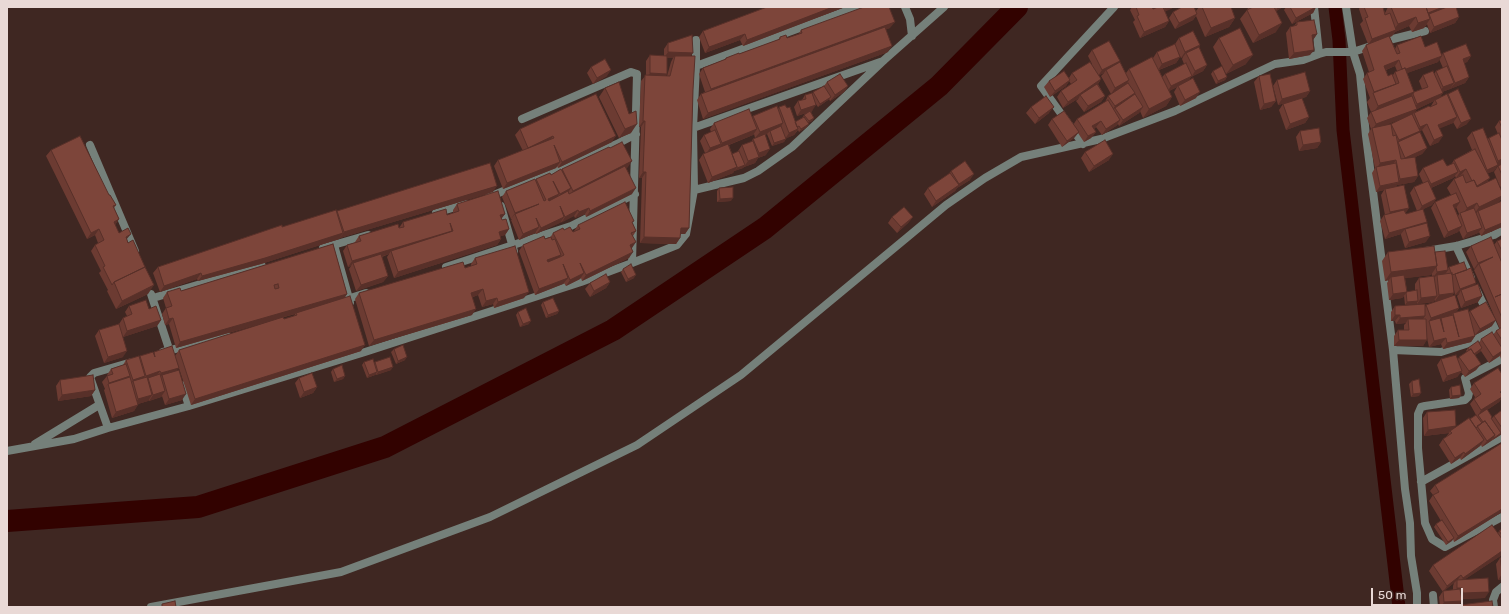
<!DOCTYPE html>
<style>
body{margin:0}
#map{position:relative;width:1509px;height:614px;overflow:hidden;background:#3f2722;font-family:Rubik,sans-serif}
canvas{display:block}
.frame{position:absolute;inset:0;border:8px solid #e9d9d6;pointer-events:none}
.scale{position:absolute;left:1371px;top:588px;width:92px;height:18px;box-sizing:border-box;border:2px solid #e9d9d6;border-top:0;padding-left:5px;font-size:12px;line-height:14px;white-space:nowrap;color:#e9d9d6;-webkit-text-stroke:3px #3f2722;paint-order:stroke}
</style>
<div id="map">
<canvas width="1509" height="614"></canvas>
<div class="frame"></div>
<div class="scale">50 m</div>
</div>
<script>
const ctx = document.querySelector('canvas').getContext('2d');
ctx.lineJoin = 'round';
const poly = rows => new Path2D(rows.map(r => 'M' + r).join(''));
function stroke(path, color, width, dash) { ctx.strokeStyle = color; ctx.lineWidth = width; ctx.lineCap = dash ? 'butt' : 'round'; ctx.setLineDash(dash || []); ctx.stroke(path); }
function fill(path, color) { ctx.fillStyle = color; ctx.fill(path, 'evenodd'); }
const canal = poly([
 [1335,7,1339,40,1343,130,1399,607]
]);
const river = poly([
 [7,521,198,507,385,447,613,330,765,228,939,86,1017,7]
]);
const street = poly([
 [905,7,910,19,912,36],
 [1314,7,1319,54,1326,52,1353,52,1360,74,1366,136,1393,350,1405,489,1410,523,1411,556,1417,593,1417,607],
 [1346,7,1353,52,1389,40,1425,31],
 [696,66,857,7],
 [522,119,631,72,637,74,632,263],
 [693,128,696,66,696,40],
 [1083,144,1041,86,1114,7],
 [90,145,135,251],
 [694,190,744,178,758,171,792,147,883,61,944,7],
 [489,197,617,144,636,134],
 [501,206,514,251],
 [436,213,465,204],
 [334,245,350,302],
 [1456,246,1471,278],
 [323,248,368,235],
 [1426,251,1456,246,1494,235,1502,230],
 [446,267,571,226,635,194],
 [151,294,171,355],
 [153,298,262,266],
 [341,301,366,293],
 [1393,350,1441,352,1469,343,1495,329,1476,289],
 [163,352,227,336],
 [1502,359,1465,378,1469,393,1468,397,1465,400,1425,406,1421,407,1418,414,1418,448,1425,523,1432,539,1445,547,1502,517],
 [182,385,189,406],
 [108,428,90,377,94,373,132,362],
 [35,444,99,405],
 [7,451,74,439,108,428,189,406,365,352,581,282,632,263,677,245,686,234,694,190,693,128,883,61],
 [1421,482,1502,437],
 [1433,595,1434,607],
 [151,607,341,572,490,517,637,445,741,375,910,235,946,205,985,178,1021,157,1101,139,1175,111,1275,64,1303,60,1319,54],
 [1494,607,1493,600,1496,592,1502,587]
]);
const wall = poly([
 [845,7,743,46,740,40,705,53,699,37,703,31],
 [1132,7,1152,7,1153,9,1158,7,1175,7,1165,11,1169,21,1165,27,1140,38,1133,22,1135,20,1130,10],
 [1199,7,1231,7,1235,18,1229,27,1205,37,1196,16,1193,20,1175,29,1169,18,1173,12,1196,11],
 [1247,7,1283,7,1276,11,1276,32,1253,43,1240,19,1247,10,1248,9],
 [1286,7,1316,7,1313,13,1292,24,1284,10],
 [1360,7,1383,7,1385,13,1388,7,1456,7,1459,17,1455,23,1430,33,1427,24,1424,28,1412,32,1409,26,1395,32,1392,36,1390,37,1395,49,1397,45,1425,47,1442,55,1443,53,1471,56,1467,62,1464,63,1469,77,1465,83,1450,89,1450,88,1450,89,1442,92,1440,97,1447,95,1448,94,1467,124,1457,129,1453,122,1453,123,1439,128,1439,142,1430,146,1422,130,1420,131,1418,133,1427,148,1422,154,1415,157,1418,176,1414,182,1397,185,1396,186,1409,208,1405,213,1406,214,1417,211,1410,193,1414,187,1423,183,1419,174,1423,168,1447,166,1451,165,1454,160,1472,150,1467,138,1472,132,1488,139,1489,138,1498,134,1495,127,1499,121,1502,120,1502,137,1501,137,1502,140,1502,164,1498,165,1494,171,1488,173,1488,182,1502,198,1498,203,1502,227,1481,236,1479,232,1478,233,1463,239,1459,230,1458,232,1444,238,1431,208,1435,202,1451,195,1447,188,1454,179,1456,178,1455,176,1453,178,1431,188,1436,199,1432,205,1423,209,1426,223,1426,242,1405,248,1401,235,1401,234,1385,239,1380,221,1384,215,1385,215,1381,195,1384,190,1376,192,1372,173,1375,168,1368,134,1371,129,1367,118,1371,112,1367,102,1370,98,1363,79,1367,73,1369,72,1362,51,1366,45,1368,44,1360,24,1363,21,1359,9],
 [1439,59,1443,68,1436,71,1434,74,1423,75,1419,81,1422,89,1414,92,1407,73,1438,62],
 [1395,66,1397,71,1395,72,1393,75,1388,76,1386,70],
 [1434,101,1431,106,1431,107,1414,112,1417,109],
 [1400,119,1391,124,1383,126],
 [1456,207,1459,214,1458,216,1455,209],
 [1297,22,1317,34,1313,40,1310,55,1289,59,1286,33,1290,27,1294,26],
 [890,28,886,29,888,52,703,119,697,100,701,94,705,92,699,74,703,68,724,60,726,58,739,54,778,40,780,37,787,38,798,35,801,30],
 [1179,38,1200,45,1199,47,1207,65,1203,71,1191,77,1189,80,1196,98,1180,106,1174,92,1177,87,1169,91,1172,97,1166,106,1143,118,1140,111,1139,113,1119,126,1118,124,1116,126,1102,135,1096,127,1094,129,1096,132,1091,138,1084,142,1078,133,1074,138,1062,147,1048,125,1052,119,1073,125,1077,119,1105,102,1108,96,1114,92,1111,94,1101,76,1104,73,1099,75,1101,79,1098,84,1105,96,1101,102,1084,112,1076,101,1079,98,1063,108,1057,97,1061,91,1071,84,1069,81,1066,86,1050,97,1044,87,1049,81,1069,78,1072,73,1092,64,1088,56,1092,50,1120,61,1117,64,1126,73,1129,69,1153,58,1157,52,1175,44],
 [1175,46,1181,58,1183,57,1182,59,1184,64,1165,74,1162,77,1159,70,1176,63,1180,57],
 [1219,38,1246,64,1226,74,1213,47],
 [668,43,690,56,693,90,689,228,685,234,680,234,680,238,676,244,640,243,642,178,639,178,641,127,639,127,641,81,646,75,646,61,650,55,664,56,664,49],
 [667,58,673,58,671,62,667,76,665,76,667,74],
 [591,67,607,76,593,84,587,73],
 [1213,71,1227,77,1225,80,1216,84,1211,74],
 [1259,76,1276,101,1271,107,1260,110,1254,82],
 [1277,80,1310,91,1306,97,1302,98,1309,117,1305,123,1286,130,1279,110,1283,104,1297,100,1278,105,1273,86],
 [827,82,848,86,844,92,830,101,829,99,828,100,818,107,815,103,812,111,811,112,814,118,812,121,808,123,807,127,799,132,798,130,794,135,786,138,784,142,772,146,767,134,765,135,766,155,758,158,755,163,744,167,743,168,734,171,733,173,708,183,699,160,703,154,705,153,700,141,704,135,711,132,710,129,714,123,752,117,753,116,778,109,779,107,787,108,795,122,802,118,804,115,806,113,797,116,794,107,798,101,802,100,805,95,813,93,824,86],
 [754,134,755,138,753,139,751,142,742,145,738,151,738,152,732,154,729,145,753,135],
 [605,88,631,133,619,138,599,97],
 [1031,107,1049,113,1035,124,1026,113],
 [520,129,612,142,558,168,557,166,556,168,503,189,494,166,498,160,523,151,515,135],
 [1300,131,1321,142,1317,148,1299,151,1296,137],
 [610,148,628,167,626,168,632,194,586,217,585,214,575,218,574,216,536,234,535,232,535,233,519,240,511,220,512,219,511,219,502,197,506,191,536,180,536,179,551,175,562,170,562,169],
 [51,150,109,195,116,205,114,208,119,219,115,225,119,233,127,240,148,294,116,309,107,291,108,290,99,273,101,271,91,251,95,245,98,243,95,235,87,239,46,156],
 [1085,152,1109,160,1089,172,1081,158],
 [1502,164,1502,186,1500,187,1494,172,1498,166],
 [951,171,970,180,957,188,955,191,932,207,924,194,928,188,949,174],
 [719,188,731,201,717,202,717,191],
 [493,192,340,238,339,239,261,264,198,281,197,279,160,292,153,273,158,267,282,227,336,212,337,211],
 [457,204,505,214,501,219,502,220,509,229,505,235,500,236,501,239,497,245,394,278,387,257,389,254,382,257,388,276,383,282,356,291,349,269,351,266,348,267,343,251,347,245,356,242,355,242,359,236,399,228,403,222,447,215,453,213,453,210],
 [892,217,913,217,908,223,897,233,888,223],
 [632,223,636,231,633,236,632,248,629,258,582,281,581,278,580,279,566,286,564,283,563,284,535,295,519,251,523,245,545,239,550,238,553,233,564,230,573,232,574,231,578,225],
 [1502,239,1502,358,1501,359,1500,356,1489,363,1481,351,1475,355,1481,364,1476,370,1465,377,1461,372,1457,377,1443,382,1437,365,1441,359,1458,359,1459,357,1467,352,1466,351,1468,348,1479,343,1481,339,1493,335,1496,331,1500,329,1474,270,1475,269,1474,269,1466,252,1471,246,1494,245,1497,241],
 [333,244,347,294,345,297,361,351,191,405,175,356,179,350,294,316,295,314,176,348,169,324,165,325,162,314,166,308,163,298,167,292,181,291],
 [1388,252,1435,252,1448,268,1449,267,1466,270,1475,286,1482,296,1478,302,1461,308,1457,296,1459,294,1455,295,1454,290,1454,293,1452,296,1459,308,1456,312,1469,312,1470,311,1492,326,1475,335,1474,332,1475,336,1471,342,1443,349,1441,344,1429,347,1427,338,1423,346,1394,346,1394,336,1398,330,1404,330,1404,325,1406,323,1396,324,1395,321,1391,321,1391,312,1395,306,1425,307,1426,305,1441,300,1435,301,1435,300,1433,302,1417,304,1417,303,1416,304,1405,305,1404,296,1402,298,1389,300,1387,283,1389,280,1385,281,1382,261],
 [1432,273,1432,276,1419,278,1415,284,1415,291,1407,292,1405,278,1431,275],
 [475,258,524,298,494,308,493,304,482,307,478,295,473,297,472,315,369,346,355,299,359,293,471,266,471,264],
 [623,269,634,278,626,282,621,272],
 [610,282,606,288,590,297,585,289,590,283],
 [543,302,559,311,557,314,546,318,541,305],
 [129,306,149,309,161,320,157,326,123,337,123,357,104,363,95,336,99,330,119,324,123,318,127,316,125,312],
 [518,312,529,324,520,327,516,315],
 [394,349,405,360,396,364,391,352],
 [154,352,176,371,182,400,165,405,162,396,161,397,149,401,149,400,148,401,138,404,134,411,112,418,104,390,105,389,102,382,107,376,108,376,107,375,111,369,123,365,126,360,139,357,140,356,153,353],
 [364,362,374,363,375,362,391,370,376,375,376,374,375,375,367,378,362,365],
 [333,369,345,376,343,379,334,382,331,372],
 [1502,374,1502,398,1499,402,1487,410,1492,417,1491,419,1494,416,1502,410,1502,434,1499,436,1491,441,1482,447,1481,445,1480,446,1461,460,1460,458,1451,464,1439,445,1443,439,1446,437,1449,433,1424,436,1423,418,1427,412,1455,428,1476,415,1470,404,1474,399,1475,397,1470,389,1474,383],
 [299,378,317,387,313,393,300,398,295,383],
 [60,380,95,390,91,396,58,401,56,386],
 [1412,381,1419,396,1411,397,1409,384],
 [1451,387,1461,395,1459,398,1450,399,1449,390],
 [1502,443,1502,512,1454,542,1453,539,1446,545,1434,527,1436,524,1441,521,1429,501,1433,495,1430,491,1435,485],
 [1502,529,1502,555,1465,579,1485,598,1461,599,1462,601,1458,605,1493,607,1440,607,1439,597,1443,591,1443,592,1429,571,1433,565,1498,533,1499,531],
 [1454,583,1453,586,1453,590,1443,591],
 [1500,558,1502,558,1502,579,1498,580,1496,564]
]);
const shadedWall = poly([
 [833,7,845,7,743,46,747,40],
 [1170,7,1172,7,1171,9,1162,13,1164,10],
 [1278,7,1283,7,1275,12],
 [1316,7,1313,13,1292,24,1296,18],
 [1443,7,1449,7,1429,14,1427,17,1427,13],
 [1197,14,1193,20,1175,29,1179,23],
 [1416,17,1409,26,1395,32,1392,36,1368,45,1372,39,1393,31,1398,24],
 [1459,17,1455,23,1430,33,1434,27],
 [1235,18,1229,27,1205,37,1211,28],
 [1430,19,1424,28,1412,32,1418,23],
 [1169,21,1165,27,1140,38,1144,32],
 [895,22,890,28,706,95,711,89],
 [1282,23,1276,32,1253,43,1259,35],
 [745,34,740,40,705,53,709,47],
 [1317,34,1313,40,1312,35],
 [1200,45,1196,51,1186,53,1183,57,1181,58,1185,52],
 [892,46,888,52,703,119,708,113],
 [1314,50,1310,55,1289,59,1294,53],
 [668,52,693,53,688,59,675,56,673,58,664,58],
 [1253,55,1246,64,1226,74,1233,65],
 [1442,56,1438,62,1399,76,1403,70],
 [1471,56,1467,62,1458,65,1463,59],
 [1180,57,1176,63,1158,70,1162,64],
 [1399,60,1395,66,1380,72,1384,66],
 [1120,61,1115,67,1106,70,1104,73,1098,76,1102,70],
 [1207,65,1203,71,1191,77,1188,82,1178,86,1177,87,1167,92,1171,86,1192,76,1195,71],
 [611,70,607,76,593,84,597,78],
 [650,73,667,74,662,80,645,79],
 [1227,77,1225,80,1216,84,1218,81],
 [1469,77,1465,83,1450,89,1455,83],
 [1101,79,1097,85,1080,95,1079,98,1063,108,1068,102],
 [1070,80,1066,86,1050,97,1055,91],
 [1129,80,1125,86,1111,94,1115,88],
 [1454,83,1450,89,1439,93,1443,87],
 [848,86,844,92,830,101,835,95],
 [1310,91,1306,97,1278,105,1282,99],
 [1200,92,1196,98,1180,106,1185,100],
 [1414,92,1408,101,1372,115,1378,106],
 [1135,93,1131,99,1115,108,1111,112,1115,106],
 [1443,93,1439,99,1435,100,1434,101,1417,109,1412,115,1372,130,1376,124,1413,110,1417,104],
 [1105,96,1101,102,1084,112,1088,106],
 [831,97,828,100,818,107,820,104],
 [1172,97,1166,106,1143,118,1149,109],
 [1276,101,1271,107,1260,110,1264,104],
 [816,105,812,111,797,116,801,110],
 [1054,107,1049,113,1035,124,1039,118],
 [1143,107,1139,113,1119,126,1123,120],
 [1309,117,1305,123,1286,130,1290,124],
 [1457,117,1453,123,1434,131,1438,125],
 [814,118,812,121,807,124,809,121],
 [1471,119,1467,124,1457,129,1461,123],
 [1120,120,1116,126,1102,135,1106,129],
 [643,121,645,121,641,127,639,127],
 [1101,121,1096,127,1088,132,1092,126],
 [783,123,779,129,770,131,767,134,755,138,760,132],
 [637,124,631,133,619,138,625,129],
 [809,124,807,127,799,132,801,129],
 [1427,124,1422,130,1416,133,1420,127],
 [757,129,753,135,718,149,722,143],
 [798,129,794,135,785,139,789,133],
 [1420,131,1415,137,1398,142,1394,146,1399,140],
 [1079,132,1074,138,1062,147,1067,141],
 [1096,132,1091,138,1084,142,1088,136],
 [553,136,549,142,524,154,528,148],
 [616,136,612,142,558,168,562,162],
 [1443,136,1439,142,1430,146,1434,140],
 [786,139,784,142,772,146,774,143],
 [1321,142,1317,148,1299,151,1303,145],
 [721,144,717,150,706,154,710,148],
 [1427,148,1422,154,1401,164,1405,158],
 [770,149,766,155,758,158,755,163,744,167,748,161,755,159,759,153],
 [1113,154,1109,160,1089,172,1094,166],
 [1502,159,1502,164,1498,165,1494,171,1482,176,1487,170,1494,167,1498,161],
 [1396,160,1392,166,1377,168,1380,163],
 [632,161,628,167,569,197,573,191],
 [560,162,556,168,503,189,507,183],
 [745,165,743,168,734,171,737,168],
 [737,167,733,173,708,183,712,177],
 [1466,169,1461,175,1456,178,1460,172],
 [643,172,646,172,642,178,639,178],
 [1458,172,1453,178,1426,190,1431,184],
 [974,174,970,180,957,188,955,191,932,207,936,201,957,186,959,184],
 [1418,176,1414,182,1397,185,1395,188,1385,189,1384,190,1376,192,1380,186,1398,183,1400,179],
 [1490,178,1486,184,1470,193,1475,187],
 [497,186,493,192,340,238,344,232],
 [571,188,567,194,556,200,560,194],
 [636,188,632,194,586,217,590,211],
 [559,194,555,200,544,205,548,199],
 [1502,196,1502,198,1497,204,1478,211,1476,214,1473,216,1479,207],
 [733,198,731,201,717,202,720,199],
 [1436,199,1432,205,1418,212,1422,206],
 [1460,202,1456,208,1449,211,1453,205],
 [1477,203,1471,212,1461,217,1467,208],
 [539,204,515,214,511,219,515,213],
 [589,208,585,214,575,218,579,212],
 [1409,208,1405,214,1386,218,1390,212],
 [578,210,574,216,561,223,565,217],
 [505,214,501,219,500,215],
 [564,217,560,223,536,234,541,228],
 [913,217,908,223,897,233,901,227],
 [119,219,115,225,114,222],
 [1427,222,1423,228,1405,229,1401,234,1385,239,1389,233],
 [1502,223,1502,227,1481,236,1485,230],
 [1462,226,1458,232,1444,238,1448,232],
 [539,227,535,233,519,240,523,234],
 [681,228,689,228,685,234,676,234],
 [1482,228,1478,233,1463,239,1467,233],
 [99,229,95,235,87,239,91,233],
 [509,229,505,235,494,238,499,232],
 [452,231,448,237,391,251,389,254,354,265,353,263,351,266,348,267,352,261],
 [343,233,339,239,261,264,198,281,202,276],
 [131,234,126,240,126,237],
 [1430,236,1426,242,1405,248,1409,242],
 [644,237,680,238,676,244,640,243],
 [501,239,497,245,394,278,398,272],
 [636,242,632,248,626,251,630,245],
 [633,252,629,258,582,281,586,275],
 [561,255,557,261,543,266,547,260],
 [1493,257,1479,264,1475,269,1474,269,1478,263],
 [1437,266,1431,275,1392,280,1391,277,1389,280,1385,281,1391,272],
 [1448,270,1444,276,1437,275,1435,277,1433,278,1437,272],
 [201,273,197,279,160,292,164,286],
 [584,273,580,279,566,286,570,280],
 [636,275,634,278,626,282,628,279],
 [388,276,383,282,356,291,361,285],
 [568,278,563,284,535,295,539,289],
 [610,282,606,288,590,297,594,291],
 [1476,283,1472,289,1461,290,1459,294,1455,295,1460,289],
 [154,285,148,294,116,309,122,301],
 [483,289,478,295,467,299,471,293],
 [529,292,524,298,494,308,498,302],
 [1407,292,1402,298,1389,300,1393,294],
 [1454,293,1450,299,1435,301,1439,295],
 [347,294,343,300,176,348,180,342],
 [1437,296,1433,302,1417,304,1421,298],
 [1482,296,1478,302,1461,308,1465,302],
 [497,298,493,304,482,307,486,301],
 [1418,301,1416,304,1405,305,1407,302],
 [1459,308,1455,314,1453,313,1452,315,1441,318,1439,320,1429,321,1427,324,1431,318],
 [476,309,472,315,369,346,374,340],
 [559,311,557,314,546,318,548,315],
 [1395,315,1400,315,1395,321,1391,321],
 [1425,316,1421,322,1408,319,1406,323,1396,324,1400,318],
 [173,318,169,324,165,325,169,319],
 [161,320,157,326,123,337,127,331],
 [1496,320,1492,326,1475,335,1480,329],
 [531,321,529,324,520,327,523,324],
 [1475,336,1471,342,1443,349,1447,343],
 [1446,338,1441,344,1429,347,1434,341],
 [1399,340,1427,340,1423,346,1394,346],
 [365,345,361,351,191,405,195,399],
 [1482,348,1480,352,1471,358,1473,355],
 [127,351,123,357,104,363,108,357],
 [1502,351,1502,353,1499,356,1489,363,1493,357],
 [407,357,405,360,396,364,398,361],
 [1481,364,1476,370,1465,377,1469,371],
 [393,367,391,370,376,375,378,372],
 [179,368,174,374,162,375,160,378,157,379,161,373],
 [160,371,156,377,148,378,146,381,142,382,146,376],
 [1462,371,1457,377,1443,382,1447,376],
 [377,372,375,375,367,378,369,375],
 [130,376,126,382,108,384,104,389,109,383],
 [145,376,141,382,133,381,130,386,128,386,133,380],
 [345,376,343,379,334,382,337,379],
 [317,387,313,393,300,398,304,392],
 [95,390,91,396,58,401,62,395],
 [165,391,161,397,149,401,153,395],
 [1421,393,1419,396,1411,397,1413,394],
 [186,394,182,400,165,405,169,399],
 [152,395,148,401,134,405,138,399],
 [1461,395,1459,398,1450,399,1452,396],
 [1502,397,1499,402,1478,416,1481,410],
 [138,405,134,411,112,418,116,412],
 [1456,426,1452,432,1450,431,1449,433,1424,436,1428,430],
 [1502,431,1502,434,1491,441,1494,438,1500,434],
 [1495,435,1491,441,1482,447,1487,441],
 [1484,440,1480,446,1461,460,1465,454],
 [1464,452,1460,458,1451,464,1455,458],
 [1502,509,1502,512,1454,542,1458,536],
 [1454,538,1452,541,1446,545,1448,542],
 [1502,551,1502,555,1458,584,1463,578],
 [1502,574,1502,579,1498,580],
 [1461,575,1457,581,1457,580,1454,583,1443,592,1447,586],
 [1457,588,1462,588,1458,594,1453,594],
 [1489,592,1485,598,1458,599,1463,593],
 [1462,601,1457,607,1441,607,1444,602]
]);
const building = poly([
 [767,7,833,7,747,40,745,34,709,47,703,31,767,7],
 [864,7,889,7,895,22,711,89,703,68,726,59,726,58,739,53,739,54,780,39,780,37,786,35,787,38,802,33,801,30,864,7],
 [1136,7,1152,7,1153,9,1158,7,1163,7,1169,21,1144,32,1137,16,1139,15,1136,7],
 [1163,7,1170,7,1164,9,1163,7],
 [1182,7,1194,7,1197,14,1179,23,1173,12,1182,7],
 [1202,7,1231,7,1235,18,1211,28,1202,7],
 [1253,7,1274,7,1282,23,1259,35,1247,10,1253,7],
 [1290,7,1316,7,1296,18,1290,7],
 [1364,7,1383,7,1385,15,1390,13,1396,30,1372,39,1365,18,1368,17,1364,7],
 [1391,7,1426,7,1430,19,1418,23,1416,17,1398,24,1391,7],
 [1426,7,1443,7,1428,13,1426,7],
 [1447,7,1456,7,1459,17,1434,27,1429,14,1447,7],
 [1314,20,1317,34,1312,35,1314,50,1294,53,1290,27,1297,25,1297,22,1314,20],
 [885,27,892,46,708,113,701,94,885,27],
 [1240,28,1253,55,1233,65,1219,38,1240,28],
 [1193,31,1200,45,1185,52,1179,38,1193,31],
 [692,35,693,53,668,52,668,43,692,35],
 [1389,36,1397,54,1400,53,1397,45,1421,36,1425,47,1437,42,1442,56,1406,69,1405,68,1402,69,1399,60,1384,66,1388,76,1392,74,1396,84,1374,92,1367,73,1374,70,1366,45,1389,36],
 [1109,41,1120,61,1102,70,1092,50,1109,41],
 [1175,44,1180,57,1162,64,1157,52,1175,44],
 [1466,44,1471,56,1463,59,1469,77,1455,83,1443,53,1466,44],
 [1199,47,1207,65,1195,71,1186,53,1199,47],
 [650,55,667,56,667,74,650,73,650,55],
 [675,56,695,56,693,90,689,228,681,228,680,238,644,237,646,172,643,172,645,121,643,121,645,75,670,76,675,56],
 [1152,57,1172,97,1149,109,1129,69,1152,57],
 [605,59,611,70,597,78,591,67,605,59],
 [1090,62,1101,79,1068,102,1061,91,1077,80,1072,73,1090,62],
 [1120,62,1129,80,1115,88,1106,70,1120,62],
 [1186,63,1192,76,1171,86,1165,74,1186,63],
 [1222,66,1227,77,1218,81,1213,71,1222,66],
 [1447,66,1454,83,1443,87,1436,71,1447,66],
 [1405,68,1414,92,1378,106,1373,93,1399,83,1395,72,1405,68],
 [1064,71,1070,80,1055,91,1049,81,1064,71],
 [1433,71,1443,93,1417,104,1413,94,1414,92,1428,87,1423,75,1433,71],
 [1305,72,1310,91,1282,99,1277,80,1305,72],
 [840,74,848,86,835,95,827,82,840,74],
 [1270,74,1276,101,1264,104,1259,76,1270,74],
 [1193,78,1200,92,1185,100,1178,86,1193,78],
 [619,82,629,114,636,111,637,124,625,129,605,88,619,82],
 [1128,83,1135,93,1115,106,1108,96,1128,83],
 [1097,84,1105,96,1088,106,1080,95,1097,84],
 [824,86,831,97,820,104,813,92,824,86],
 [1458,89,1471,119,1461,123,1448,94,1458,89],
 [812,93,816,105,801,110,798,101,806,99,805,95,812,93],
 [596,94,616,136,562,162,554,145,560,162,507,183,498,160,554,138,553,136,528,148,520,129,596,94],
 [1135,94,1143,107,1123,120,1115,108,1135,94],
 [1447,94,1457,117,1438,125,1443,136,1434,140,1427,124,1420,127,1414,113,1429,106,1430,107,1437,104,1435,100,1447,94],
 [1046,96,1054,107,1039,118,1031,107,1046,96],
 [1412,96,1417,109,1376,124,1371,112,1412,96],
 [1302,98,1309,117,1290,124,1283,104,1302,98],
 [1108,100,1120,120,1106,129,1101,121,1092,126,1096,132,1088,136,1077,119,1108,100],
 [785,105,787,108,790,107,798,129,789,133,779,107,785,105],
 [777,106,783,123,760,132,753,116,777,106],
 [749,109,757,129,722,143,714,123,749,109],
 [810,111,814,118,809,121,804,115,810,111],
 [1064,111,1079,132,1067,141,1052,119,1064,111],
 [1412,114,1420,131,1399,140,1391,124,1412,114],
 [804,117,809,124,801,129,799,126,797,127,795,122,804,117],
 [1502,120,1502,128,1499,121,1502,120],
 [1391,124,1393,136,1396,135,1401,159,1415,157,1418,176,1400,179,1396,160,1380,163,1372,128,1391,124],
 [781,126,786,139,774,143,770,131,781,126],
 [1319,128,1321,142,1303,145,1300,131,1319,128],
 [1483,128,1498,165,1487,170,1472,132,1483,128],
 [715,130,721,144,710,148,704,135,715,130],
 [1420,132,1427,148,1405,158,1398,142,1420,132],
 [1499,133,1502,140,1502,159,1498,161,1489,138,1499,133],
 [765,134,770,149,759,153,753,139,765,134],
 [80,136,109,195,110,195,116,205,113,206,119,219,114,222,119,233,128,228,131,234,126,237,128,243,133,240,145,267,114,282,112,285,103,267,105,266,95,245,104,240,99,229,91,233,51,150,80,136],
 [1105,140,1113,154,1094,166,1085,152,1105,140],
 [753,141,759,157,748,161,742,145,753,141],
 [622,142,632,161,573,191,562,169,609,147,610,148,622,142],
 [728,144,737,167,712,177,703,154,728,144],
 [1475,149,1490,178,1477,186,1474,180,1472,181,1466,169,1460,172,1454,160,1475,149],
 [739,151,745,165,737,168,737,167,732,154,739,151],
 [1443,159,1447,166,1454,163,1458,172,1431,184,1423,168,1443,159],
 [965,161,974,174,959,184,951,171,965,161],
 [490,163,497,186,344,232,337,211,490,163],
 [1396,163,1399,182,1380,186,1376,167,1396,163],
 [1502,164,1502,175,1498,166,1502,164],
 [625,166,636,188,590,211,589,208,579,212,578,210,565,217,560,206,564,217,541,228,536,218,539,227,523,234,515,214,539,204,515,213,506,191,535,179,544,201,546,200,536,179,550,173,551,175,561,169,571,188,560,194,553,181,559,194,548,199,549,201,568,191,569,194,625,166],
 [950,173,959,185,936,201,928,188,950,173],
 [1463,175,1466,183,1474,180,1477,187,1496,178,1502,192,1502,196,1479,207,1477,203,1467,208,1454,179,1463,175],
 [1428,181,1436,199,1422,206,1414,187,1428,181],
 [1404,185,1409,208,1390,212,1385,189,1404,185],
 [733,187,733,198,720,199,719,188,733,187],
 [498,191,505,214,500,215,502,220,506,219,509,229,499,232,501,239,398,272,391,251,453,231,450,223,452,231,352,261,347,245,361,241,359,236,398,224,399,228,404,227,403,222,446,209,447,215,459,211,457,204,498,191],
 [1456,193,1460,202,1453,205,1462,226,1448,232,1435,202,1456,193],
 [1502,201,1502,223,1485,230,1478,211,1502,201],
 [625,202,634,221,632,222,636,231,631,233,636,242,630,245,633,252,586,275,580,263,584,273,570,280,563,264,568,278,539,289,523,245,544,236,545,239,551,237,552,240,555,239,561,255,547,260,548,262,560,257,564,255,553,233,563,228,564,230,570,227,573,232,580,229,578,225,625,202],
 [904,207,913,217,901,227,892,217,904,207],
 [1474,208,1482,228,1467,233,1460,213,1474,208],
 [1423,209,1427,222,1389,233,1384,215,1404,210,1406,214,1423,209],
 [336,210,343,233,265,258,202,276,201,273,164,286,158,267,282,225,282,227,336,210],
 [1427,223,1430,236,1409,242,1405,229,1427,223],
 [1491,237,1502,263,1502,294,1495,297,1502,294,1502,318,1479,264,1493,257,1478,263,1471,246,1491,237],
 [1502,239,1502,251,1497,241,1502,239],
 [333,244,347,294,180,342,173,318,169,319,166,308,172,306,167,292,180,288,181,291,333,244],
 [278,284,279,288,275,289,274,285,278,284],
 [515,246,529,292,498,302,497,298,486,301,483,289,471,293,476,309,374,340,359,293,463,262,465,268,477,264,475,258,515,246],
 [1434,246,1437,266,1391,272,1388,252,1434,246],
 [1445,251,1448,270,1437,272,1436,267,1437,266,1435,252,1445,251],
 [381,254,388,276,361,285,353,263,381,254],
 [1464,262,1467,270,1452,275,1449,267,1464,262],
 [631,264,636,275,628,279,623,269,631,264],
 [145,267,154,285,122,301,114,282,145,267],
 [1471,268,1476,283,1460,289,1455,274,1471,268],
 [1452,273,1454,293,1439,295,1437,275,1452,273],
 [606,274,610,282,594,291,590,283,606,274],
 [1404,275,1407,292,1393,294,1391,277,1404,275],
 [1434,276,1437,296,1421,298,1419,278,1434,276],
 [1478,284,1482,296,1465,302,1461,290,1478,284],
 [1417,290,1418,301,1407,302,1406,292,1417,290],
 [1455,295,1459,308,1431,318,1426,305,1455,295],
 [350,296,365,345,195,399,179,350,283,317,284,319,297,315,296,313,350,296],
 [553,298,559,311,548,315,543,302,553,298],
 [146,300,149,309,156,306,161,320,127,331,123,318,132,314,129,306,146,300],
 [1486,302,1496,320,1480,329,1470,311,1486,302],
 [1425,304,1425,316,1400,318,1400,315,1395,315,1395,306,1425,304],
 [526,308,531,321,523,324,518,312,526,308],
 [1468,309,1475,336,1447,343,1446,338,1434,341,1429,321,1440,318,1444,332,1441,318,1453,315,1459,337,1453,313,1468,309],
 [1408,319,1426,319,1427,340,1399,340,1398,330,1409,330,1408,319],
 [119,324,127,351,108,357,99,330,119,324],
 [1502,327,1502,340,1496,331,1502,327],
 [1492,332,1502,348,1502,351,1493,357,1481,339,1492,332],
 [1478,341,1482,348,1474,354,1471,349,1469,350,1468,348,1478,341],
 [403,345,407,357,398,361,394,349,403,345],
 [172,346,179,368,161,373,160,371,146,376,140,356,153,352,155,357,154,352,172,346],
 [1471,349,1481,364,1469,371,1459,357,1471,349],
 [1456,355,1462,371,1447,376,1441,359,1456,355],
 [139,356,145,376,133,380,126,360,139,356],
 [390,357,393,367,378,372,375,362,390,357],
 [373,359,377,372,369,375,364,362,373,359],
 [126,364,130,376,109,383,107,376,113,374,111,369,126,364],
 [342,365,345,376,337,379,333,369,342,365],
 [1498,368,1502,374,1502,391,1500,392,1502,394,1502,397,1481,410,1474,399,1481,394,1474,383,1498,368],
 [179,370,186,394,169,399,162,375,179,370],
 [312,373,317,387,304,392,299,378,312,373],
 [160,374,165,391,153,395,148,378,160,374],
 [93,375,95,390,62,395,60,380,93,375],
 [130,377,138,405,116,412,108,384,130,377],
 [147,377,152,395,138,399,133,381,147,377],
 [1419,379,1421,393,1413,394,1412,381,1419,379],
 [1460,385,1461,395,1452,396,1451,387,1460,385],
 [1487,409,1492,417,1491,418,1501,433,1494,438,1493,438,1495,435,1485,421,1483,422,1478,415,1487,409],
 [1455,410,1456,426,1428,430,1427,412,1455,410],
 [1502,410,1502,428,1494,416,1502,410],
 [1476,415,1482,423,1476,428,1470,419,1476,415],
 [1469,418,1484,440,1465,454,1464,452,1455,458,1443,439,1452,433,1450,431,1469,418],
 [1485,421,1495,435,1487,441,1477,426,1485,421],
 [1502,443,1502,509,1458,536,1433,495,1439,492,1435,485,1502,443],
 [1442,520,1454,538,1448,542,1436,524,1442,520],
 [1492,525,1502,539,1502,551,1463,578,1461,575,1447,586,1433,565,1492,525],
 [1502,529,1502,535,1499,531,1502,529],
 [1500,558,1502,558,1502,570,1500,558],
 [1488,578,1489,592,1463,593,1462,588,1457,588,1457,580,1488,578],
 [1460,589,1462,601,1444,602,1443,591,1460,589],
 [175,601,176,607,162,607,162,604,175,601],
 [1492,601,1493,607,1444,607,1492,601]
]);
stroke(canal, '#320200', 13);
stroke(river, '#320200', 22);
stroke(street, '#75807a', 8);
fill(wall, '#6c3b32');
fill(shadedWall, '#583029');
fill(building, '#7d453a');
stroke(building, '#583029', 1);
</script>
